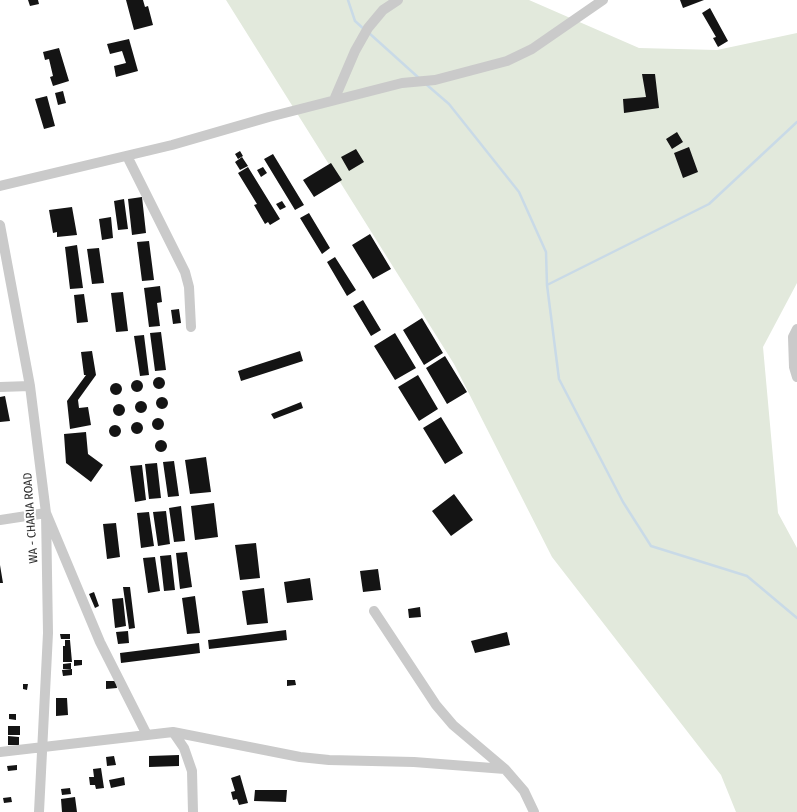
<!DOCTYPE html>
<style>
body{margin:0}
canvas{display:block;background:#fff}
</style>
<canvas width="797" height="812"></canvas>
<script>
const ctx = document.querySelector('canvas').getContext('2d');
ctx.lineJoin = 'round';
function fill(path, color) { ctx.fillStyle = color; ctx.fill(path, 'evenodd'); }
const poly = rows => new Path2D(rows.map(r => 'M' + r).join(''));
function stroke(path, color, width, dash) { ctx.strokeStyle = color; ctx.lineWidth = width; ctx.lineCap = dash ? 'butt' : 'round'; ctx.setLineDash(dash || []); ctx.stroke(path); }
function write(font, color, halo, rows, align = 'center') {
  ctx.font = font + ' "Fira Sans Condensed",sans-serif'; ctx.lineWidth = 4; ctx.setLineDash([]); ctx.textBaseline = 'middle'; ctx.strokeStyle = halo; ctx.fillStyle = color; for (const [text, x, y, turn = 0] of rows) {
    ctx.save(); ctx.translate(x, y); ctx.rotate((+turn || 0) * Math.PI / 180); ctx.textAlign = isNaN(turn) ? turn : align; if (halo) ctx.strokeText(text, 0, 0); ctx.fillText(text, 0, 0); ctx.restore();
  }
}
const green = poly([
 [226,0,529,0,639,48,717,50,797,33,797,283,763,347,778,513,797,548,797,812,736,812,721,775,552,557,454,364]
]);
const stream = poly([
 [348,0,355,21,365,30],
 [369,33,420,79],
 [427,85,449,104,519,192,546,252,547,285,559,379,623,502,651,546,747,576,797,618],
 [547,285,709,204,797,122]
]);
const building = poly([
 [28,0,38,0,39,4,30,6],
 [126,0,143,0,145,7,148,6,153,25,134,30],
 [680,0,704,0,683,8],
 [710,8,728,41,718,47,713,38,716,37,702,13],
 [129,39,138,71,116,77,114,66,126,63,122,51,110,54,107,44],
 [59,48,69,81,53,86,50,77,53,76,49,59,45,60,43,52],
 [642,74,655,74,659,108,624,113,623,99,646,97],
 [63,91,66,103,58,105,55,93],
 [47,96,55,126,44,129,35,99],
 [677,132,683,142,672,149,666,139],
 [689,147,698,172,683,178,674,153],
 [356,149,364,162,349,171,341,157],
 [240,151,243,156,238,159,235,154],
 [273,154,304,205,295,210,264,159],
 [242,157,248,166,240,170,235,162],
 [331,163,342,180,314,197,303,180],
 [248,167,280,219,270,225,268,222,265,224,254,205,257,204,238,173],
 [263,167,267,173,261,177,257,170],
 [142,197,146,233,132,235,128,199],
 [124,199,128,229,118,230,114,201],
 [282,201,286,207,280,210,276,204],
 [72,207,77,235,57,237,57,232,53,233,49,210],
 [309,213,330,248,322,254,300,218],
 [111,217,113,238,102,240,99,219],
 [370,234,391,269,373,279,352,245],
 [149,241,154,280,142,281,137,242],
 [77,245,83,288,70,289,65,247],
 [99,248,104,283,92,284,87,249],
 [335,257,356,290,347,296,327,262],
 [160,286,162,302,157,303,160,326,149,327,144,288],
 [123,292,128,331,116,332,111,293],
 [84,294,88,322,77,323,74,295],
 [363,300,381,330,371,336,353,306],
 [179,309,181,323,173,324,171,310],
 [422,318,443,353,424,365,403,330],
 [161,332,166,370,155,371,150,333],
 [395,333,416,368,395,380,374,346],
 [144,335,149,375,140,376,134,336],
 [92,351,96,375,78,400,79,408,88,407,91,425,70,429,67,401,86,375,84,375,81,352],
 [300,351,303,361,241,381,238,371],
 [445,356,467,392,447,404,426,368],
 [418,375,438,409,419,421,398,387],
 '153 383a6 6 0 1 1 12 0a6 6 0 1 1-12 0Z',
 '131 386a6 6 0 1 1 12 0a6 6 0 1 1-12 0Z',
 '110 389a6 6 0 1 1 12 0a6 6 0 1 1-12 0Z',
 [5,396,10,421,0,422,0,397],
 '156 403a6 6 0 1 1 12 0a6 6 0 1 1-12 0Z',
 '135 407a6 6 0 1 1 12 0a6 6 0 1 1-12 0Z',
 [301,402,303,408,274,419,271,414],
 '113 410a6 6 0 1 1 12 0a6 6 0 1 1-12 0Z',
 [441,417,463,453,445,464,423,428],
 '152 424a6 6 0 1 1 12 0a6 6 0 1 1-12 0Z',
 '131 428a6 6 0 1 1 12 0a6 6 0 1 1-12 0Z',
 '109 431a6 6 0 1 1 12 0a6 6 0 1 1-12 0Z',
 [86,432,88,454,103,465,91,482,66,463,64,434],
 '155 446a6 6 0 1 1 12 0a6 6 0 1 1-12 0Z',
 [206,457,211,492,190,494,185,460],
 [174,461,179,496,168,497,163,462],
 [157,463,161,498,149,499,145,464],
 [142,465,146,500,135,502,130,466],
 [454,494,473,520,451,536,432,511],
 [214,503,218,537,195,540,191,506],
 [181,506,185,541,174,542,169,508],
 [166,511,170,544,158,546,153,512],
 [149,512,154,546,141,548,137,513],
 [116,523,120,557,107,559,103,524],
 [256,543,260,578,240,580,235,545],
 [187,552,192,587,180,589,176,553],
 [171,555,175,590,164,591,160,556],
 [155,557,160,591,148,593,143,558],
 [0,565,3,583,0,583],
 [378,569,381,590,363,592,360,571],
 [310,578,313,600,287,603,284,582],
 [123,587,130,587,135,628,129,629],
 [264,588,268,623,247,625,242,591],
 [94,592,99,606,95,608,89,594],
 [195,596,200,633,187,634,182,598],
 [123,598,126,626,115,628,112,599],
 [420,607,421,617,409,618,408,609],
 [286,630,287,640,209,649,208,640],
 [128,631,129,643,118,644,116,632],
 [507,632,510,645,475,653,471,641],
 [60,634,70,634,70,639,61,639],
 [65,640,70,640,72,662,63,662,63,646,65,646],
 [199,643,200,653,121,663,120,653],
 [74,660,82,660,82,665,74,666],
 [71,663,71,669,63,669,63,664],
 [72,669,72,675,63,676,62,670],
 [287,680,295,680,296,685,287,686],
 [106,681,116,681,117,688,106,689],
 [23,684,28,684,27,690,23,689],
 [56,698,67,698,68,715,56,716],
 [9,714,16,714,16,720,9,719],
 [8,726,20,726,20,735,8,735],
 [8,736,19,737,19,745,8,745],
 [179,755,179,766,149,767,149,756],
 [114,756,116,765,107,766,106,757],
 [17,765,17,770,8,771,7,766],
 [101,768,104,788,96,789,95,785,90,785,89,777,94,777,93,769],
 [240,775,248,803,239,805,237,799,233,800,231,792,235,791,231,778],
 [124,777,125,785,111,788,109,780],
 [70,788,71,794,62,795,61,789],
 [255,790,287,790,286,802,254,801],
 [11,797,12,802,4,803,3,798],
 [75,797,77,812,62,812,61,799]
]);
const minor = poly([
 [334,100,355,51,368,28,383,10,398,0],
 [127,156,185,272,189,287,191,327],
 [0,186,172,145,269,117,402,83,435,80,507,61,532,49,603,0],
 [0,225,30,386,46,513,48,633,39,812],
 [797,329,793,337,794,367,797,377],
 [0,387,30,386],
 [0,520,46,513,100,642,147,735],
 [374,611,436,705,453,725,505,769,524,791,534,812],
 [173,732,184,748,192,771,193,812],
 [0,752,173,732,300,757,329,760,414,762,505,769]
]);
const streetNames = [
 ["WA - CHARIA ROAD",31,518,-94]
];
fill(green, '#e2e9dc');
stroke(stream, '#c9dae7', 2.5);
fill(building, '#141414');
stroke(minor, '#cacaca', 10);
write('12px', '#2d2d2d', '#fff', streetNames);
</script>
